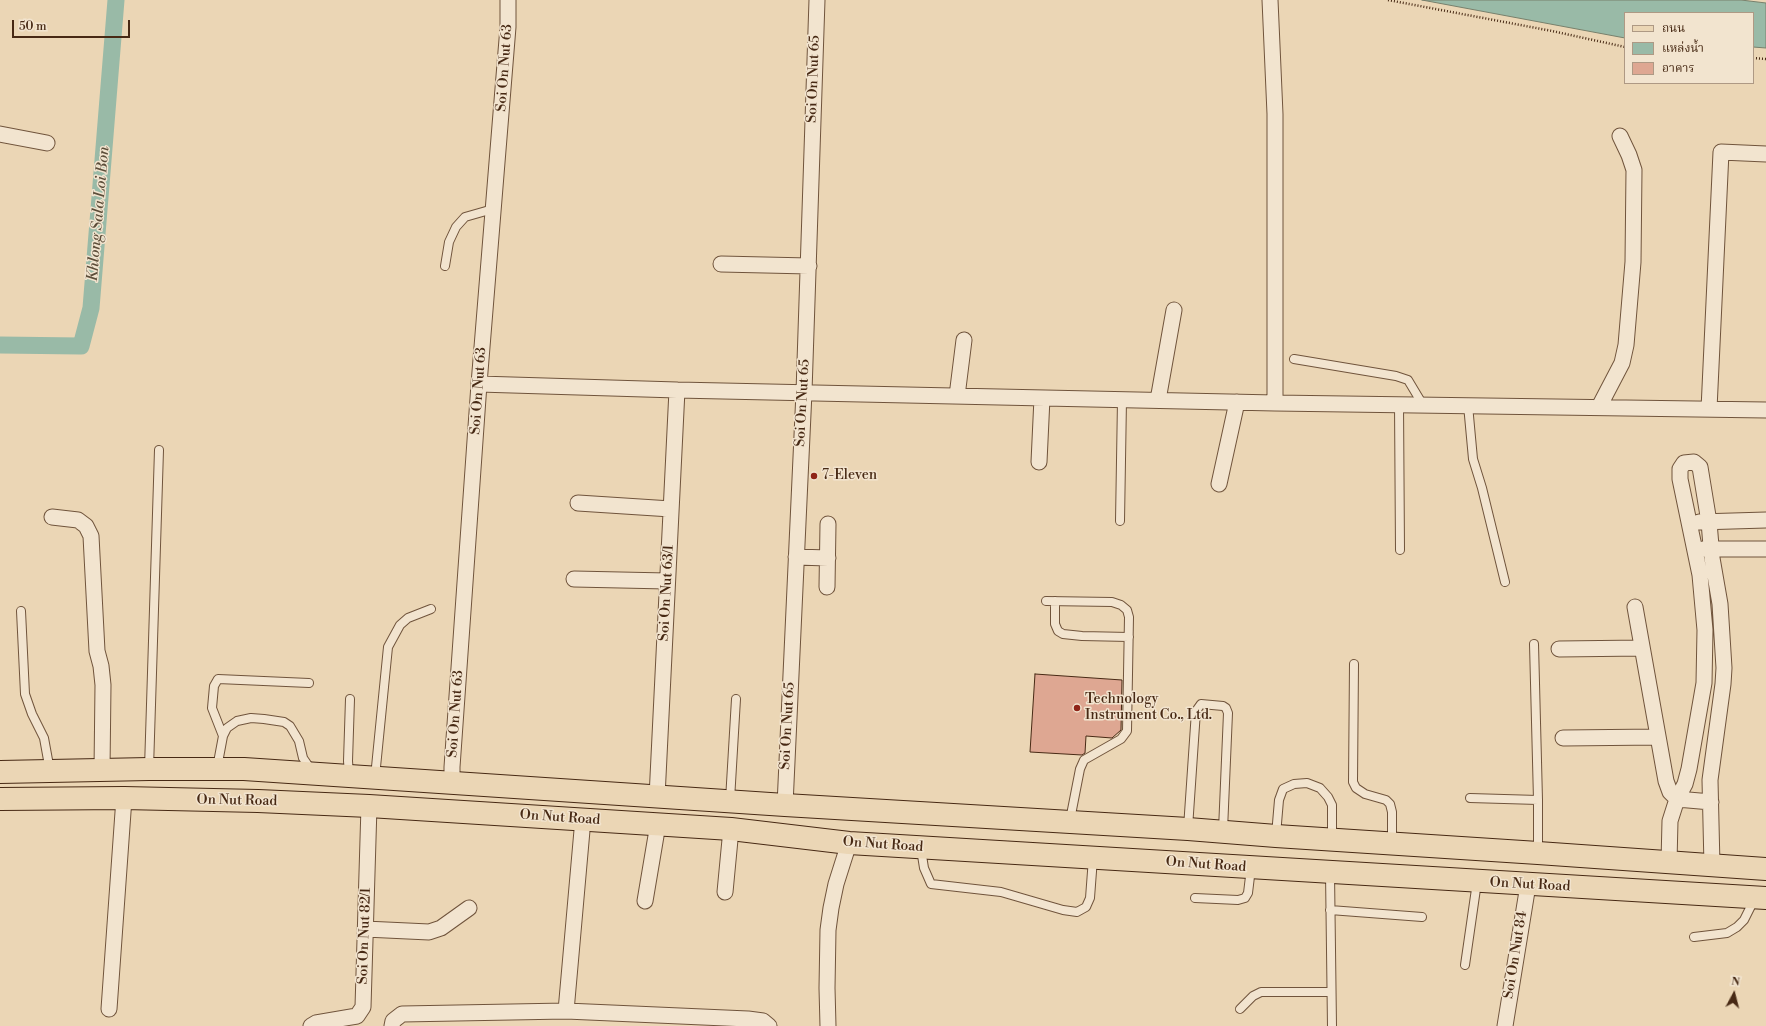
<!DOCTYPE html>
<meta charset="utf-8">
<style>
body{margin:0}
#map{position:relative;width:1766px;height:1026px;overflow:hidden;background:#ebd6b5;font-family:"Libre Bodoni","Noto Serif Thai",serif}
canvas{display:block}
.legend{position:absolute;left:1624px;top:12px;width:130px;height:72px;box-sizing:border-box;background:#f2e4cf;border:1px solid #ae9984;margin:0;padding:5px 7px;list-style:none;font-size:12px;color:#472914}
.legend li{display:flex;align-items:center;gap:8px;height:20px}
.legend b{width:20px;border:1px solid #ae9984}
.north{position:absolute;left:1714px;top:974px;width:40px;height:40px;-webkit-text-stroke:3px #f2e4cf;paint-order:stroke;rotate:7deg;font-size:11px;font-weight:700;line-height:16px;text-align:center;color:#472914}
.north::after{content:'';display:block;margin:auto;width:14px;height:18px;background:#472914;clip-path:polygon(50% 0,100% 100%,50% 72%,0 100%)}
.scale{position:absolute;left:12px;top:20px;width:118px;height:18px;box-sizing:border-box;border:2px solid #472914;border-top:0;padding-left:5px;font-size:12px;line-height:14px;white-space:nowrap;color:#472914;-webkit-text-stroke:3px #f2e4cf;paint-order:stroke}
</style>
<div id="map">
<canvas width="1766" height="1026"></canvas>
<ul class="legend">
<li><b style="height:5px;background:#ebd6b5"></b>ถนน</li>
<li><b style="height:11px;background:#99baa7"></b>แหล่งน้ำ</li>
<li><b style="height:11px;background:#dea792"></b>อาคาร</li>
</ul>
<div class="north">N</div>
<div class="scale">50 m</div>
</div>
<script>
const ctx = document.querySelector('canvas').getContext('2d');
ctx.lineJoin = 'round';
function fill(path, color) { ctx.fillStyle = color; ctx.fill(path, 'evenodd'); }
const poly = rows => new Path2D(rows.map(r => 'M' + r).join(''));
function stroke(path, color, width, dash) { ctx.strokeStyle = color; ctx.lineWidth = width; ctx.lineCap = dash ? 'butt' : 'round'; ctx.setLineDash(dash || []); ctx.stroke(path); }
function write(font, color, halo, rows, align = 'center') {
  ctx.font = font + ' "Libre Bodoni",serif'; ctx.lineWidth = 3; ctx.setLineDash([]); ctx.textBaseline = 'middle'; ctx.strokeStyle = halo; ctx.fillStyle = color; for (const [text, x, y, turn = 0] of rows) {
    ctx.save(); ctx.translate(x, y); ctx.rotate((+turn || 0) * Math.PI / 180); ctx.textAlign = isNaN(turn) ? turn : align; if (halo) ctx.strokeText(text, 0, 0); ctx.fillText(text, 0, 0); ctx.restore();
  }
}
const water = poly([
 [1422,0,1741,0,1766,3,1766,48,1753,47,1753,13,1625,13,1625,38,1422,0]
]);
const canal = poly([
 [0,345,81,346,91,308,116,0]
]);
const building = poly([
 [1035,674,1122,680,1121,730,1112,738,1086,736,1085,753,1082,755,1030,752,1035,674]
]);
const path = poly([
 [1388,0,1552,31,1625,47],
 [1753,58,1766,59]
]);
const service = poly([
 [445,266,449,242,456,227,465,217,493,209],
 [1294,359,1396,376,1408,380,1423,405],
 [1399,404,1400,550],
 [1468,405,1473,459,1482,488,1505,582],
 [1120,521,1122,400],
 [1046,601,1112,602,1121,605,1127,610,1129,617,1127,731,1121,739,1084,760,1080,769,1070,820],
 [1055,601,1055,624,1058,631,1063,634,1082,636,1129,637],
 [21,611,25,694,32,714,44,738,50,771],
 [1534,644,1538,800,1538,851],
 [1354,664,1353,782,1356,788,1365,794,1386,800,1390,804,1392,812,1392,842],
 [223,736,212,708,214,686,218,679,309,683],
 [149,768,159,450],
 [217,768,223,736,227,728,237,721,251,718,264,719,284,722,290,726,299,741,303,758,312,771],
 [349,774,348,761,350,699],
 [375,777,388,647,400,625,408,618,431,609],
 [1470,798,1538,800],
 [730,800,736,699],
 [1188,828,1196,711,1201,704,1223,706,1226,708,1228,713,1223,830],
 [1276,835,1279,800,1283,789,1294,784,1307,783,1320,788,1328,797,1332,805,1332,838],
 [921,849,924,868,931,884,1001,892,1063,910,1077,912,1086,907,1090,898,1093,858],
 [1330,873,1332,1026],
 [1195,898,1238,900,1245,898,1248,893,1251,868],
 [1330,910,1422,917],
 [1694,937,1727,933,1737,927,1744,920,1754,900],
 [1465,965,1477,882],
 [1240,1009,1253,996,1261,992,1331,992]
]);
const minor = poly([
 [1270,0,1275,114,1275,403],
 [0,134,47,143],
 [721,264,809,266],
 [479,384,677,390,1275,403,1766,410],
 [957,396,964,340],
 [1158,400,1174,310],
 [1599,407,1622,363,1626,345,1633,262,1634,170,1629,155,1620,136],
 [1709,409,1721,152,1766,154],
 [1039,462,1042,398],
 [1219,484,1237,402],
 [578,503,671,509],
 [52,517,78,520,86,526,91,536,97,651,101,666,103,685,102,770],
 [1699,522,1766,520],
 [1703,549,1766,549],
 [796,557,828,558],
 [574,579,667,581],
 [827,587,828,524],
 [1635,607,1666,781,1670,792,1677,799,1711,802],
 [1559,649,1642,648],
 [1563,738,1658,737],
 [452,782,452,767,479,384,508,27,508,0],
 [657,797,677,390],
 [785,805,804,392,817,0],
 [1669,862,1670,821,1677,799,1685,784,1689,769,1704,683,1705,630,1700,575,1680,479,1680,469,1684,463,1694,462,1700,467,1709,522,1712,558,1720,604,1724,668,1723,684,1710,780,1712,866],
 [725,892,731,829],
 [645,901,658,824],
 [365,929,429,932,441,928,469,908],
 [109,1009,124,798],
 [566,1011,748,1019,763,1021,769,1026],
 [311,1026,316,1023,357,1016,363,1007,369,806],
 [392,1026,393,1021,402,1014,566,1011,583,819],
 [828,1026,827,988,828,930,831,908,836,884,849,843],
 [1505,1026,1528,885]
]);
const primary = poly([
 [0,772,149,769,244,769,785,805,1188,829,1276,836,1538,853,1766,869],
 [0,799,124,798,258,801,369,806,731,829,849,843,1766,898]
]);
const markers = [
 [814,476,4,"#8f2418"],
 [1077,708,4,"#8f2418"]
];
const streetNames = [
 ["Soi On Nut 63",505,68,-86],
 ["Soi On Nut 65",814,79,-88],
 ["Soi On Nut 63",479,391,-86],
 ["Soi On Nut 65",803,403,-87],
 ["Soi On Nut 63/1",667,593,-87],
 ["Soi On Nut 63",456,714,-86],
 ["Soi On Nut 65",788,726,-87],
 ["On Nut Road",237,801,1],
 ["On Nut Road",560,818,4],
 ["On Nut Road",883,845,4],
 ["On Nut Road",1206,865,4],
 ["On Nut Road",1530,885,3],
 ["Soi On Nut 82/1",365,936,-88],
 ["Soi On Nut 84",1516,955,-81]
];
const poiNames = [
 ["7-Eleven",822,476],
 ["Technology",1085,700],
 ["Instrument Co., Ltd.",1085,716]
];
const waterNames = [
 ["Khlong Sala Loi Bon",99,214,-85]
];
fill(water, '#99baa7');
stroke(water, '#78806c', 1);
stroke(canal, '#99baa7', 17);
fill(building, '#dea792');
stroke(building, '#472914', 1);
stroke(service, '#70543c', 10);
stroke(minor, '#70543c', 17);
stroke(primary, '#472914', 24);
stroke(path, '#472914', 2.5, [1, 2]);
stroke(service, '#f2e4cf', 8);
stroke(minor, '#f2e4cf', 15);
stroke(primary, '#ebd6b5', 22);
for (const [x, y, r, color] of markers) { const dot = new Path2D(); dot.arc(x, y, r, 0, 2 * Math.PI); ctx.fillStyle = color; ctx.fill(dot); stroke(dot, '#f2e4cf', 1.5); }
write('14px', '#472914', '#f2e4cf', streetNames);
write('14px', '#472914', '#f2e4cf', poiNames, 'left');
write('italic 15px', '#5c4d39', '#f2e4cf', waterNames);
</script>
